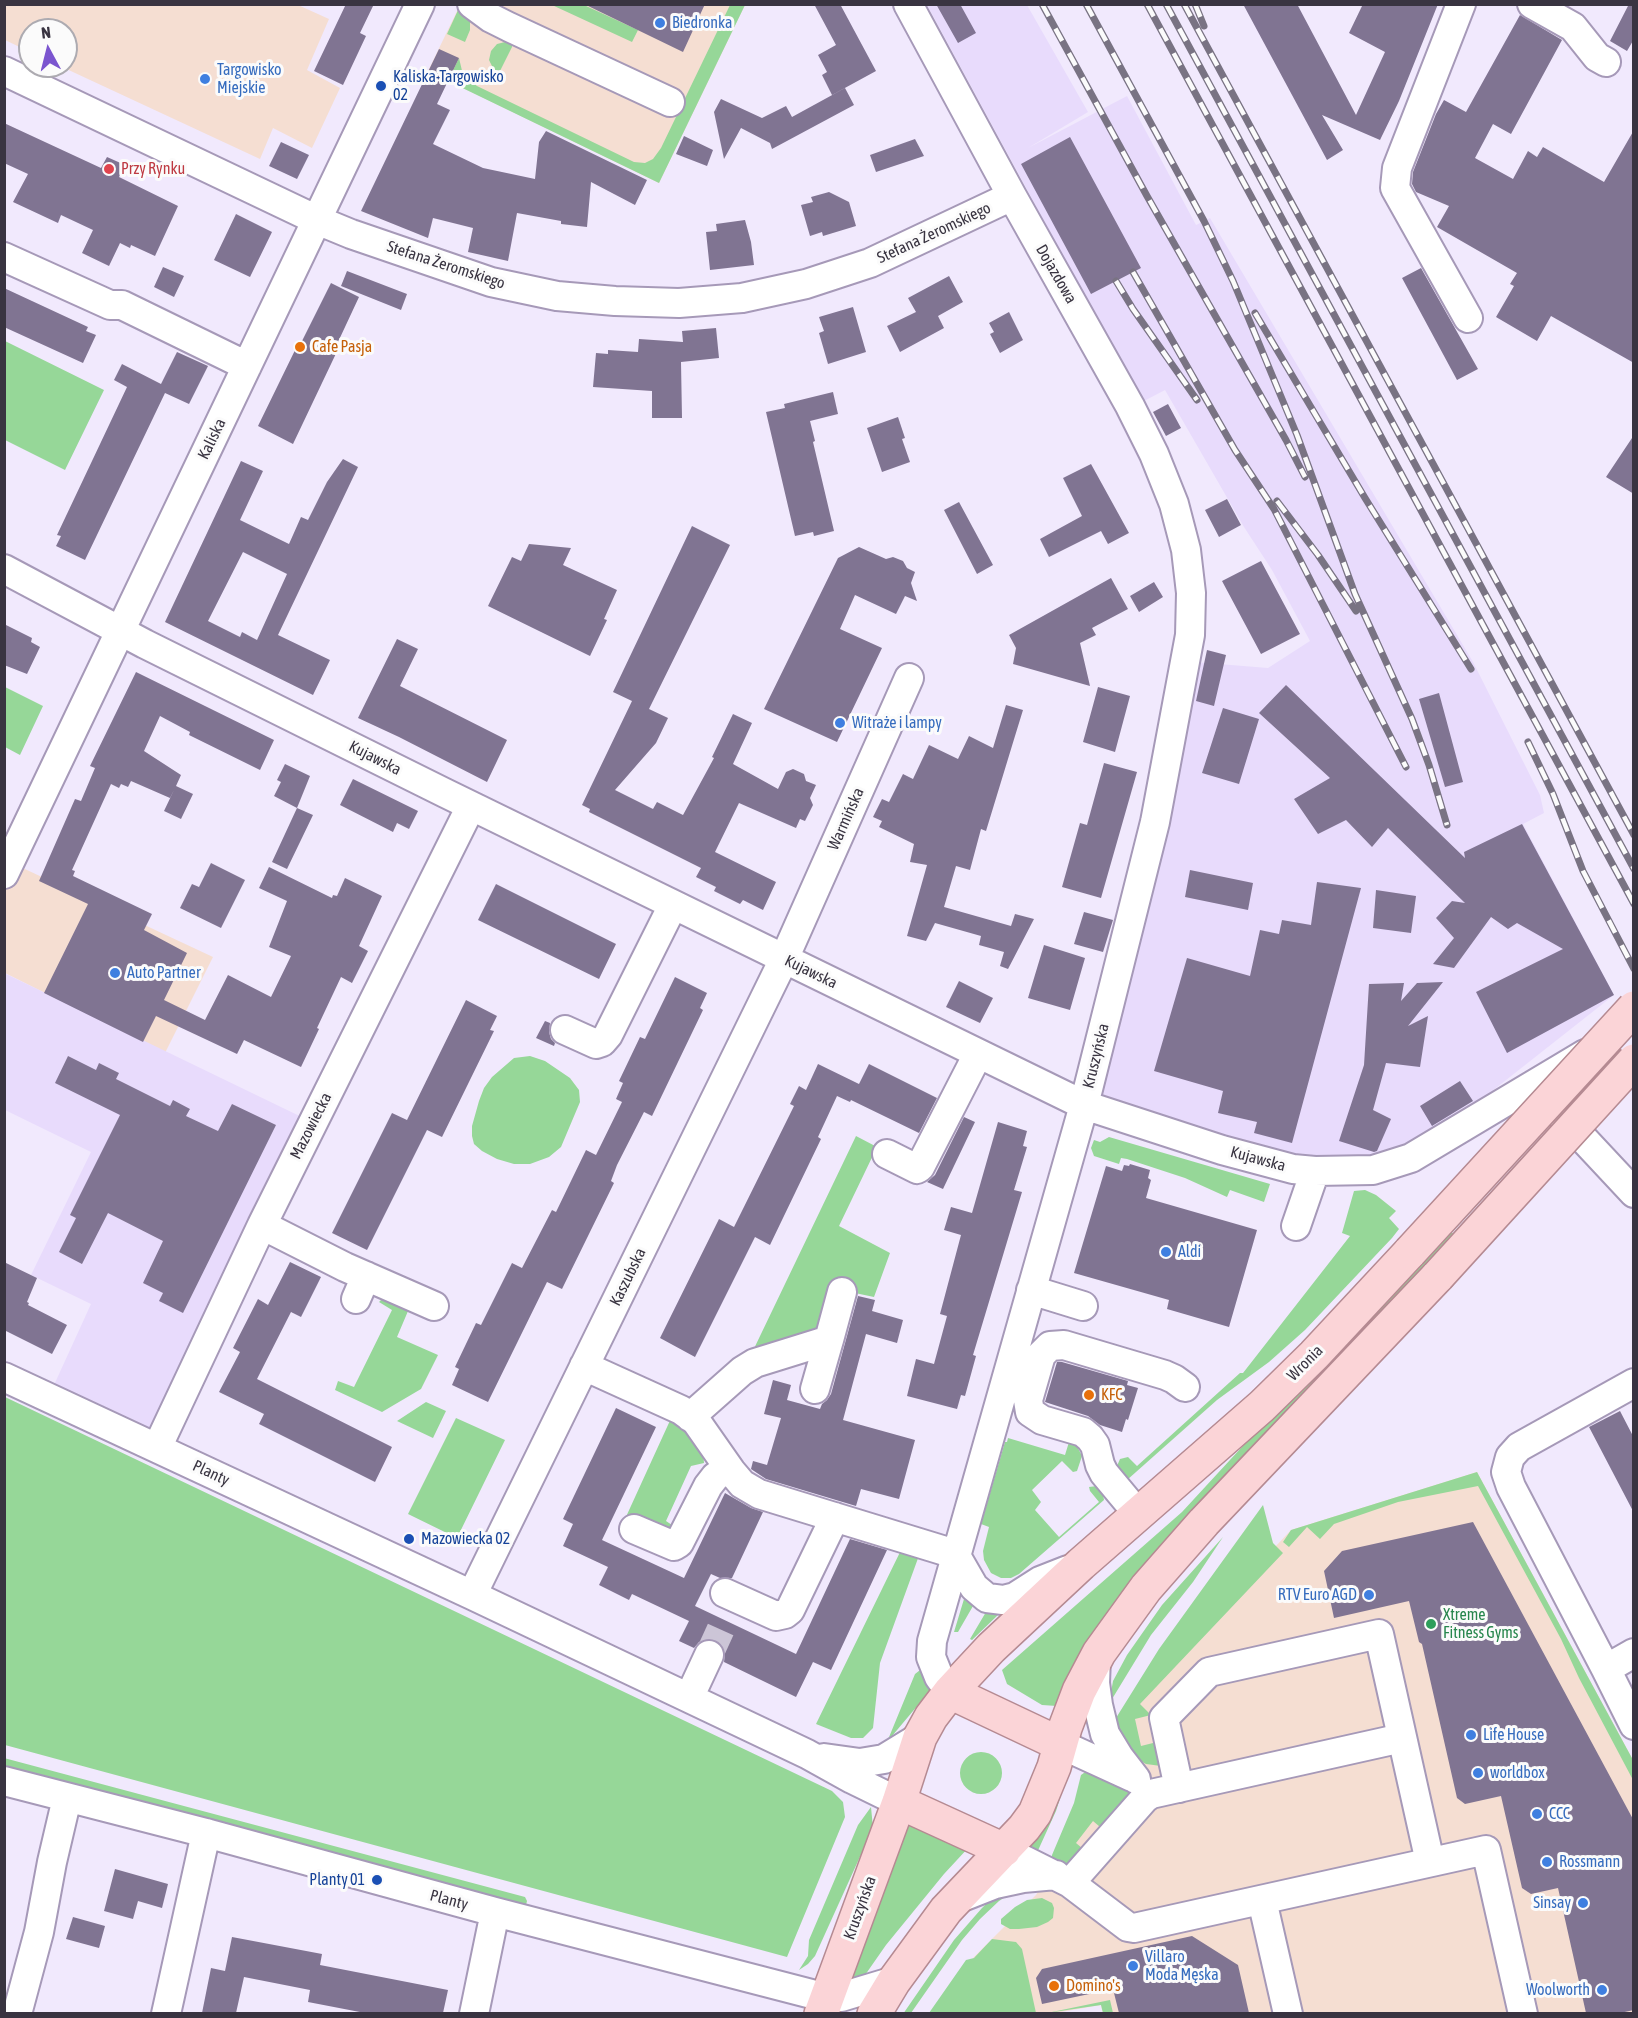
<!DOCTYPE html>
<meta charset="utf-8">
<style>
body{margin:0}
#map{position:relative;width:1638px;height:2018px;overflow:hidden;background:#f1e9fd;font-family:"Asap Condensed",sans-serif}
canvas{display:block}
.frame{position:absolute;inset:0;border:6px solid #393441;pointer-events:none}
.north{position:absolute;left:18px;top:18px;width:60px;height:60px;box-sizing:border-box;background:#fbfbfb;border:2px solid #adabb1;border-radius:50%;rotate:353deg;font-size:16px;font-weight:700;line-height:24px;text-align:center;color:#393441}
.north::after{content:'';display:block;margin:auto;width:21px;height:27px;background:#7b55cf;clip-path:polygon(50% 0,100% 100%,50% 72%,0 100%)}
</style>
<div id="map">
<canvas width="1638" height="2018"></canvas>
<div class="frame"></div>
<div class="north">N</div>
</div>
<script>
const ctx = document.querySelector('canvas').getContext('2d');
ctx.lineJoin = 'round';
function fill(path, color) { ctx.fillStyle = color; ctx.fill(path, 'evenodd'); }
const poly = rows => new Path2D(rows.map(r => 'M' + r).join(''));
function stroke(path, color, width, dash) { ctx.strokeStyle = color; ctx.lineWidth = width; ctx.lineCap = dash ? 'butt' : 'round'; ctx.setLineDash(dash || []); ctx.stroke(path); }
function write(font, color, halo, rows, align = 'center') {
  ctx.font = font + ' "Asap Condensed",sans-serif'; ctx.lineWidth = 6; ctx.setLineDash([]); ctx.textBaseline = 'middle'; ctx.strokeStyle = halo; ctx.fillStyle = color; for (const [text, x, y, turn = 0] of rows) {
    ctx.save(); ctx.translate(x, y); ctx.rotate((+turn || 0) * Math.PI / 180); ctx.textAlign = isNaN(turn) ? turn : align; if (halo) ctx.strokeText(text, 0, 0); ctx.fillText(text, 0, 0); ctx.restore();
  }
}
const commercial = poly([
 [5,4,298,5,329,19,307,70,340,88,312,148,273,128,260,159,60,66,66,66,66,30,30,30,30,52,5,40],
 [460,5,745,5,659,183,428,71],
 [12,863,213,957,165,1053,5,973,4,878],
 [1477,1472,1633,1760,1633,2013,1103,2014,1101,2005,1055,2013,1029,2013,973,1958,1036,1895,1054,1864,1160,1652,1213,1613,1291,1530]
]);
const built = poly([
 [927,5,1027,5,1088,112,1028,148,1127,96,1196,225,1210,218,1473,662,1540,795,1544,813,1523,824,1614,995,1435,1136,1377,1160,1313,1160,1096,1101,1194,662,1268,668,1310,641,1272,570,1244,527,1165,390,1142,402],
 [4,973,314,1123,165,1438,54,1385,91,1304,31,1275,91,1152,5,1110]
]);
const green = poly([
 [552,5,584,5,638,30,632,42],
 [730,5,745,5,659,183,448,81,459,58,463,75,477,86,634,162,645,163,653,159,661,148],
 [459,8,463,10,470,22,470,30,465,42,447,34],
 [509,41,512,43,512,47,500,71,495,72,489,60,491,51,497,44],
 [5,341,104,390,65,470,5,440],
 [5,687,43,706,20,755,5,747],
 [530,1056,545,1061,570,1078,579,1090,580,1102,561,1147,549,1157,530,1164,514,1164,497,1159,482,1151,474,1144,472,1136,472,1126,479,1101,484,1088,492,1077,514,1058],
 [856,1136,877,1147,839,1226,890,1253,874,1297,836,1289,822,1336,749,1359],
 [1109,1137,1270,1184,1264,1202,1230,1190,1227,1197,1185,1178,1127,1159,1121,1158,1119,1164,1094,1156,1091,1148,1094,1140,1100,1142],
 [1365,1190,1376,1195,1396,1211,1389,1218,1399,1229,1392,1238,1305,1330,1269,1362,1217,1400,1127,1480,1117,1466,1120,1459,1128,1457,1137,1466,1240,1373,1243,1373,1350,1236,1342,1233,1354,1191],
 [1451,1232,1454,1234,1415,1277,1183,1523,1128,1584,1092,1637,1057,1706,1042,1705,1007,1684,1002,1670,1182,1512,1265,1422],
 [384,1297,411,1304,397,1337,438,1355,421,1389,382,1412,335,1390,338,1381,354,1387,392,1310,379,1302],
 [5,1397,832,1791,843,1802,845,1817,787,1957,5,1745],
 [426,1402,446,1411,433,1438,397,1421],
 [673,1414,703,1450,704,1463,691,1466,666,1521,675,1527,665,1532,625,1519],
 [456,1418,505,1440,457,1538,408,1514],
 [1008,1438,1065,1455,1069,1442,1075,1442,1082,1456,1077,1471,1073,1472,1062,1461,1032,1490,1041,1502,1035,1510,1059,1537,1099,1502,1090,1491,1089,1487,1097,1486,1103,1494,1104,1500,1019,1574,1011,1578,1001,1578,991,1573,984,1560,983,1551,989,1527,981,1524,1005,1442,1007,1442],
 [1477,1472,1633,1760,1633,1780,1579,1678,1561,1639,1478,1486,1398,1502,1334,1524,1320,1539,1307,1527,1289,1547,1283,1542,1291,1530],
 [1263,1505,1273,1543,1283,1553,1140,1704,1151,1715,1135,1719,1141,1746,1157,1742,1161,1766,1146,1764,1135,1758,1111,1726,1159,1649],
 [1223,1537,1193,1582,1151,1635,1109,1704,1113,1681,1127,1655,1162,1605],
 [904,1544,921,1550,880,1663,873,1728,863,1738,851,1738,816,1724],
 [964,1599,973,1606,958,1632,954,1632],
 [986,1612,999,1614,972,1640,970,1639],
 [924,1667,934,1686,887,1742,915,1674],
 '960 1773a21 21 0 1 1 42 0a21 21 0 1 1-42 0Z',
 [4,1758,525,1897,527,1901,526,1905,5,1769],
 [1072,1761,1056,1811,1035,1857,1024,1852],
 [1091,1768,1132,1793,1106,1832,1093,1821,1076,1843,1089,1854,1070,1863,1061,1865,1051,1863,1052,1855,1074,1803,1081,1775],
 [871,1807,873,1828,815,1956,808,1964,799,1970,808,1956,809,1940,858,1825],
 [909,1817,969,1847,944,1874,886,1945,863,1978,845,1986],
 [1022,1886,999,1901,980,1919,962,1940,911,2013,903,2014,954,1940,982,1908,992,1898],
 [1042,1898,1052,1903,1054,1908,1053,1918,1048,1922,1037,1927,1019,1929,1010,1929,1001,1924,1001,1919,1015,1907,1027,1900],
 [992,1939,1016,1942,1022,1949,1036,2013,929,2013,966,1960,974,1958],
 [1110,2000,1113,2013,1103,2013,1101,2005,1047,2013]
]);
const building = poly([
 [346,4,374,4,360,33,366,36,343,85,314,71],
 [584,4,705,4,683,52],
 [814,4,840,4,876,71,832,95,822,75,827,72,818,55,836,45],
 [936,4,960,4,976,33,958,43],
 [1243,4,1297,4,1356,115,1385,52,1349,33,1363,4,1438,4,1399,101,1380,140,1322,115,1343,150,1327,160],
 [1629,4,1634,4,1634,39,1627,51,1610,41],
 [1520,15,1562,40,1511,134,1493,124,1475,158,1513,179,1528,151,1537,157,1543,147,1604,182,1634,130,1634,363,1551,316,1537,341,1496,317,1514,286,1510,284,1517,273,1437,227,1449,206,1416,192,1412,184,1413,172,1436,114,1444,100,1466,112],
 [439,49,459,58,437,104,450,110,433,144,483,168,535,179,539,142,546,131,647,180,635,205,591,182,587,227,561,224,561,221,517,213,508,261,468,252,473,228,433,218,428,238,361,211],
 [845,88,854,105,772,149,770,143,741,128,724,159,714,112,721,99,762,118,786,106,792,117],
 [4,123,101,168,107,157,125,165,119,177,178,206,155,256,131,245,130,248,120,243,109,266,82,253,93,230,61,215,58,223,13,202,28,174,4,163],
 [684,136,713,150,707,166,676,154],
 [1070,137,1141,268,1091,294,1021,164],
 [915,139,924,156,876,172,870,155],
 [281,142,309,155,297,179,269,166],
 [829,192,849,202,856,226,823,236,822,232,810,236,801,205,813,202,811,197],
 [236,214,272,232,250,277,214,260],
 [745,220,751,242,754,265,710,270,706,232,717,231,716,224],
 [163,267,184,276,174,297,154,287],
 [1421,268,1478,369,1457,380,1402,278],
 [347,271,407,294,401,310,341,286],
 [949,276,963,302,938,316,944,328,900,352,887,326,916,312,908,298],
 [331,283,359,297,338,342,341,343,293,444,258,426,299,342,301,343],
 [4,288,88,327,86,331,96,335,83,363,4,327],
 [853,307,866,352,828,364,819,333,824,331,819,317],
 [1009,312,1023,340,1000,353,990,334,994,332,989,323],
 [716,328,719,358,681,362,682,418,652,418,652,391,593,387,596,353,608,354,608,350,638,352,639,339,683,342,682,331],
 [177,352,208,366,189,404,165,393,85,560,56,546,61,536,57,535,127,387,114,380,122,364,161,384],
 [833,392,838,414,810,421,815,441,813,442,834,531,814,536,813,532,795,536,766,412,785,408,784,404],
 [1168,404,1181,428,1166,436,1153,412],
 [898,417,905,438,902,439,910,462,882,472,867,428],
 [1634,435,1634,494,1606,477],
 [343,459,358,467,278,635,330,660,313,695,165,622,241,461,263,471,240,520,289,544,301,517,308,520,327,482],
 [243,552,287,574,257,640,242,632,240,637,208,621],
 [1091,464,1129,533,1108,544,1101,531,1049,557,1040,539,1082,516,1063,478],
 [1227,499,1241,525,1219,537,1205,510],
 [959,502,993,565,977,574,944,510],
 [692,526,730,545,649,709,668,718,656,743,615,790,653,809,657,802,683,815,714,758,712,757,733,714,752,723,733,764,778,789,786,772,793,769,804,774,806,781,816,785,810,798,813,805,805,821,800,819,796,828,739,803,715,852,776,882,763,910,743,900,740,904,714,891,716,887,696,877,701,868,589,812,590,809,582,805,632,701,613,692],
 [529,544,571,548,563,565,617,590,604,619,607,620,590,656,488,606,512,557,521,561],
 [859,547,886,559,893,557,903,561,907,568,915,572,911,583,917,601,905,596,896,614,855,595,840,629,882,648,837,742,764,709,838,558],
 [1261,561,1300,634,1261,654,1222,581],
 [1111,578,1128,609,1092,628,1096,635,1080,643,1090,686,1013,664,1016,648,1009,635],
 [1154,582,1163,597,1139,612,1130,596],
 [4,624,32,638,31,642,40,647,27,674,4,665],
 [397,639,418,649,400,686,507,740,487,782,399,737,358,718],
 [1207,650,1226,655,1214,706,1196,701],
 [136,672,274,740,260,770,189,735,190,732,160,716,144,751,181,775,176,786,193,794,181,819,164,811,174,790,170,798,131,781,128,787,121,784,119,788,111,784,72,870,75,871,73,876,152,914,144,930,187,953,164,1000,205,1020,228,975,271,997,291,956,269,947,287,901,259,888,269,867,332,898,333,895,337,896,345,878,382,896,359,946,368,951,352,983,341,977,317,1028,319,1029,301,1067,244,1040,237,1054,156,1016,143,1042,44,993,88,904,39,881,75,799,81,801,95,768,90,766],
 [1286,685,1465,858,1464,852,1522,824,1614,995,1507,1053,1476,992,1563,949,1517,923,1508,929,1491,917,1454,968,1433,964,1454,938,1436,918,1452,901,1465,903,1388,828,1372,847,1346,820,1318,834,1294,799,1330,778,1259,713],
 [1098,687,1130,696,1115,752,1083,742],
 [1439,693,1463,782,1445,787,1419,699],
 [1006,705,1023,710,1015,736,986,831,981,829,970,870,956,866,944,907,1011,926,1015,914,1034,919,1008,969,1000,966,1004,952,979,945,981,936,935,923,926,941,907,936,927,865,910,862,914,844,879,827,882,821,873,817,882,799,889,802,903,774,913,779,929,745,958,759,969,736,993,748],
 [1223,708,1259,719,1239,784,1202,773],
 [1104,763,1137,772,1101,898,1062,887,1080,823,1087,825],
 [285,764,310,776,297,808,274,796,281,782,277,780],
 [353,779,418,811,409,829,397,823,393,832,340,805],
 [297,808,313,815,287,869,272,862],
 [211,863,245,880,221,928,180,908,192,884,199,887],
 [1190,870,1253,883,1248,910,1185,897],
 [1317,882,1361,888,1292,1143,1254,1133,1257,1122,1218,1113,1223,1091,1154,1071,1187,958,1250,976,1260,930,1279,934,1282,920,1311,925],
 [496,884,616,944,599,979,478,920],
 [1376,890,1416,896,1411,933,1373,928],
 [1084,912,1113,920,1103,952,1074,944],
 [1044,945,1085,958,1070,1010,1028,998],
 [675,977,707,993,700,1008,703,1010,652,1116,644,1112,617,1165,611,1181,614,1183,562,1289,547,1282,488,1402,452,1385,459,1369,455,1367,476,1323,481,1325,512,1263,522,1268,552,1210,556,1212,586,1150,596,1155,622,1102,616,1099,623,1083,619,1081,640,1037,645,1039],
 [959,981,993,998,980,1023,946,1007],
 [1443,982,1408,1026,1428,1016,1420,1067,1386,1063,1373,1110,1391,1119,1377,1151,1374,1152,1339,1141,1364,1065,1369,984,1404,983,1401,1001,1417,983],
 [466,1000,497,1016,490,1030,494,1031,442,1137,427,1130,367,1250,332,1233,392,1113,407,1120],
 [545,1021,550,1023,549,1032,551,1039,555,1043,554,1046,536,1038],
 [68,1056,96,1070,99,1063,119,1073,116,1079,170,1106,173,1100,190,1109,186,1116,218,1131,232,1104,276,1125,183,1313,159,1301,163,1293,143,1283,163,1241,108,1213,82,1264,59,1252,76,1218,70,1215,120,1115,55,1083],
 [818,1064,859,1084,869,1064,937,1098,919,1133,851,1100,850,1102,837,1096,818,1137,821,1139,770,1245,755,1237,695,1357,660,1338,719,1219,734,1227,794,1106,790,1104,799,1086,806,1090],
 [1460,1081,1473,1101,1432,1126,1420,1106],
 [964,1117,975,1122,943,1189,927,1182,935,1175],
 [998,1122,1027,1131,1023,1146,1027,1147,1014,1190,1022,1192,973,1355,976,1356,965,1396,961,1395,957,1409,907,1396,916,1359,934,1364,947,1316,940,1314,961,1235,944,1230,951,1207,972,1213],
 [1130,1164,1150,1170,1148,1178,1151,1180,1146,1198,1257,1230,1229,1327,1167,1309,1169,1300,1074,1273,1106,1166,1122,1171,1124,1165,1129,1166],
 [4,1262,37,1278,27,1302,29,1303,28,1305,67,1325,52,1354,4,1330],
 [290,1262,321,1277,301,1317,291,1312,257,1379,392,1447,375,1482,259,1424,264,1414,219,1392,240,1352,233,1348,258,1299,268,1305],
 [858,1296,875,1300,872,1311,903,1320,897,1343,866,1334,843,1420,915,1440,899,1499,861,1489,856,1506,766,1479,751,1469,753,1461,767,1465,781,1418,764,1414,773,1380,791,1385,787,1400,820,1409,822,1404,827,1400,831,1394],
 [1057,1362,1062,1362,1128,1381,1127,1385,1138,1388,1128,1420,1126,1419,1122,1432,1100,1425,1088,1416,1045,1402],
 [616,1408,656,1427,602,1540,684,1578,725,1493,751,1508,763,1512,732,1578,720,1578,711,1574,695,1606,796,1654,850,1539,887,1550,831,1670,813,1662,796,1697,724,1662,725,1653,722,1645,716,1640,707,1639,699,1642,694,1648,679,1641,689,1621,632,1594,629,1600,599,1585,608,1567,563,1546,573,1524,563,1519],
 [1620,1411,1634,1438,1634,1513,1589,1427],
 [1473,1522,1634,1821,1634,2010,1620,2013,1586,2013,1558,1888,1531,1894,1522,1888,1501,1796,1465,1804,1457,1798,1422,1644,1419,1642,1409,1601,1334,1618,1324,1571,1342,1551],
 [115,1869,168,1884,162,1908,138,1901,133,1919,104,1911],
 [73,1917,105,1926,99,1948,66,1939],
 [1192,1936,1238,1965,1249,2013,1119,2013,1113,1989,1042,2004,1036,1978,1042,1969],
 [232,1937,322,1954,320,1965,448,1990,443,2013,365,2013,308,2002,310,1990,244,1977,236,2013,202,2013,211,1968,225,1971]
]);
const minorTunnel = poly([
 [709,1655,725,1620]
]);
const minor = poly([
 [472,4,491,18,509,27,670,102],
 [908,4,1012,196,1130,406,1154,454,1174,504,1186,550,1191,593,1190,635,1155,822,1084,1105,932,1641,931,1657,939,1677,950,1692],
 [1461,4,1397,168,1395,188,1468,318],
 [1532,4,1573,27,1597,57,1606,62],
 [4,71,317,220,351,234,491,282,557,296,615,301,679,303,742,298,806,284,870,263,1012,196],
 [4,257,110,305,122,305,247,366],
 [4,569,145,644,445,793,1084,1105,1222,1150,1293,1169,1315,1171,1373,1170,1411,1158,1585,1054],
 [4,874,420,4],
 [565,1030,596,1044,602,1042,608,1035,673,905],
 [1534,1086,1634,1193],
 [887,1154,917,1169,920,1167,978,1054],
 [262,1225,345,1267,434,1306],
 [1296,1226,1315,1171],
 [1031,1290,1083,1306],
 [356,1299,366,1276],
 [584,1366,681,1410,696,1421,731,1471,742,1484,759,1494,955,1554,974,1587,987,1598,1003,1600,1015,1597,1040,1581,1068,1570],
 [4,1377,472,1595,807,1754,852,1779,899,1802],
 [1634,1383,1519,1447,1510,1457,1506,1472,1511,1487,1606,1669,1634,1725],
 [815,1389,829,1340],
 [690,1417,742,1371,755,1363,829,1340,842,1292],
 [157,1448,262,1225,471,806],
 [1139,1515,1104,1473,1100,1465,1095,1445,1090,1438,1083,1432,1042,1420,1030,1412,1028,1400,1041,1355,1050,1346,1064,1345,1165,1375,1174,1379,1185,1387],
 [634,1529,674,1546,679,1543,708,1486,715,1477,728,1467],
 [725,1593,776,1616,785,1614,790,1610,835,1517],
 [472,1595,784,959,909,678],
 [1096,1658,1095,1683,1098,1705,1105,1734,1119,1757,1136,1779],
 [1606,1669,1634,1653],
 [689,1698,709,1655],
 [1060,1744,1132,1777],
 [824,1758,860,1763,884,1759,920,1737],
 [4,1781,206,1833,495,1912,827,1998,841,1997,894,1981],
 [1179,1788,1164,1718,1209,1672,1379,1634,1430,1862],
 [1004,1850,1070,1883,1128,1927,1134,1928,1486,1850,1523,2014],
 [1070,1883,1145,1798,1151,1794,1402,1738],
 [957,1899,995,1884,1023,1878,1056,1875],
 [1262,1900,1288,2014],
 [17,2014,39,1932,52,1862,67,1798],
 [166,2014,206,1833],
 [474,2014,495,1912]
]);
const major = poly([
 [950,1692,1060,1744],
 [899,1802,1004,1850],
 [821,2014,899,1802,920,1737,931,1717,950,1692,991,1648,1081,1564,1262,1406,1314,1355,1410,1252],
 [874,2014,894,1981,946,1910,1024,1828,1035,1813,1054,1767,1065,1728,1079,1691,1099,1653,1146,1588,1204,1522,1438,1276]
]);
const rail = poly([
 [1042,4,1147,196,1286,440,1305,477],
 [1086,4,1204,221,1233,281,1297,435,1355,594,1412,719,1429,765,1447,825],
 [1147,4,1634,904],
 [1166,4,1634,869],
 [1184,4,1634,835],
 [1195,4,1204,26],
 [1133,272,1235,450,1274,509,1406,767],
 [1116,281,1133,309,1197,400],
 [1255,313,1365,498,1471,669],
 [1277,501,1318,555,1356,611],
 [1528,742,1553,794,1583,871,1634,969]
]);
const majorBridge = poly([
 [1410,1252,1634,1008],
 [1438,1276,1634,1061]
]);
const markers = [
 [660,23,6,"#3f7fe0"],
 [205,79,6,"#3f7fe0"],
 [381,86,6,"#1a4fb4"],
 [109,169,6,"#e0444e"],
 [300,347,6,"#e8710a"],
 [840,723,6,"#3f7fe0"],
 [115,973,6,"#3f7fe0"],
 [1166,1252,6,"#3f7fe0"],
 [1089,1395,6,"#e8710a"],
 [409,1539,6,"#1a4fb4"],
 [1369,1595,6,"#3f7fe0"],
 [1431,1624,6,"#2e9e5b"],
 [1471,1735,6,"#3f7fe0"],
 [1478,1773,6,"#3f7fe0"],
 [1537,1814,6,"#3f7fe0"],
 [1547,1862,6,"#3f7fe0"],
 [377,1880,6,"#1a4fb4"],
 [1583,1903,6,"#3f7fe0"],
 [1133,1966,6,"#3f7fe0"],
 [1054,1986,6,"#e8710a"],
 [1602,1990,6,"#3f7fe0"]
];
const shopNames = [
 ["Biedronka",672,23],
 ["Targowisko",217,70],
 ["Miejskie",217,88],
 ["Witraże i lampy",852,723],
 ["Auto Partner",127,973],
 ["Aldi",1178,1252],
 ["RTV Euro AGD",1357,1595,"right"],
 ["Life House",1483,1735],
 ["worldbox",1490,1773],
 ["CCC",1549,1814],
 ["Rossmann",1559,1862],
 ["Sinsay",1571,1903,"right"],
 ["Villaro",1145,1957],
 ["Moda Męska",1145,1975],
 ["Woolworth",1590,1990,"right"]
];
const transitNames = [
 ["Kaliska-Targowisko",393,77],
 ["02",393,95],
 ["Mazowiecka 02",421,1539],
 ["Planty 01",365,1880,"right"]
];
const healthNames = [
 ["Przy Rynku",121,169]
];
const streetNames = [
 ["Stefana Żeromskiego",934,233,-25],
 ["Stefana Żeromskiego",446,265,18],
 ["Dojazdowa",1056,274,60],
 ["Kaliska",212,439,-64],
 ["Kujawska",375,758,27],
 ["Warmińska",846,819,-66],
 ["Kujawska",811,972,26],
 ["Kruszyńska",1096,1056,-76],
 ["Mazowiecka",311,1126,-63],
 ["Kujawska",1258,1159,15],
 ["Kaszubska",628,1277,-64],
 ["Wronia",1305,1363,-45],
 ["Planty",211,1473,25],
 ["Planty",449,1900,15],
 ["Kruszyńska",860,1908,-70]
];
const foodNames = [
 ["Cafe Pasja",312,347],
 ["KFC",1101,1395],
 ["Domino's",1066,1986]
];
const leisureNames = [
 ["Xtreme",1443,1615],
 ["Fitness Gyms",1443,1633]
];
fill(commercial, '#f5ded2');
fill(built, '#e8dbfc');
fill(green, '#96d798');
fill(building, '#807492');
stroke(minorTunnel, '#ccc5d7', 28, [28, 14]);
stroke(minor, '#a699b8', 32);
stroke(major, '#b58a92', 36);
stroke(minor, '#fff', 28);
stroke(major, '#fbd4d7', 33);
stroke(rail, '#797383', 7);
stroke(rail, '#fbfbfb', 4.5, [14]);
stroke(majorBridge, '#b58a92', 36, []);
stroke(majorBridge, '#fbd4d7', 33);
for (const [x, y, r, color] of markers) { const dot = new Path2D(); dot.arc(x, y, r, 0, 2 * Math.PI); ctx.fillStyle = color; ctx.fill(dot); stroke(dot, '#fbfbfb', 2); }
write('16px', '#366cbe', '#fbfbfb', shopNames, 'left');
write('16px', '#164399', '#fbfbfb', transitNames, 'left');
write('16px', '#be3a42', '#fbfbfb', healthNames, 'left');
write('16px', '#393441', '#fbfbfb', streetNames);
write('16px', '#c56008', '#fbfbfb', foodNames, 'left');
write('16px', '#27864d', '#fbfbfb', leisureNames, 'left');
</script>
